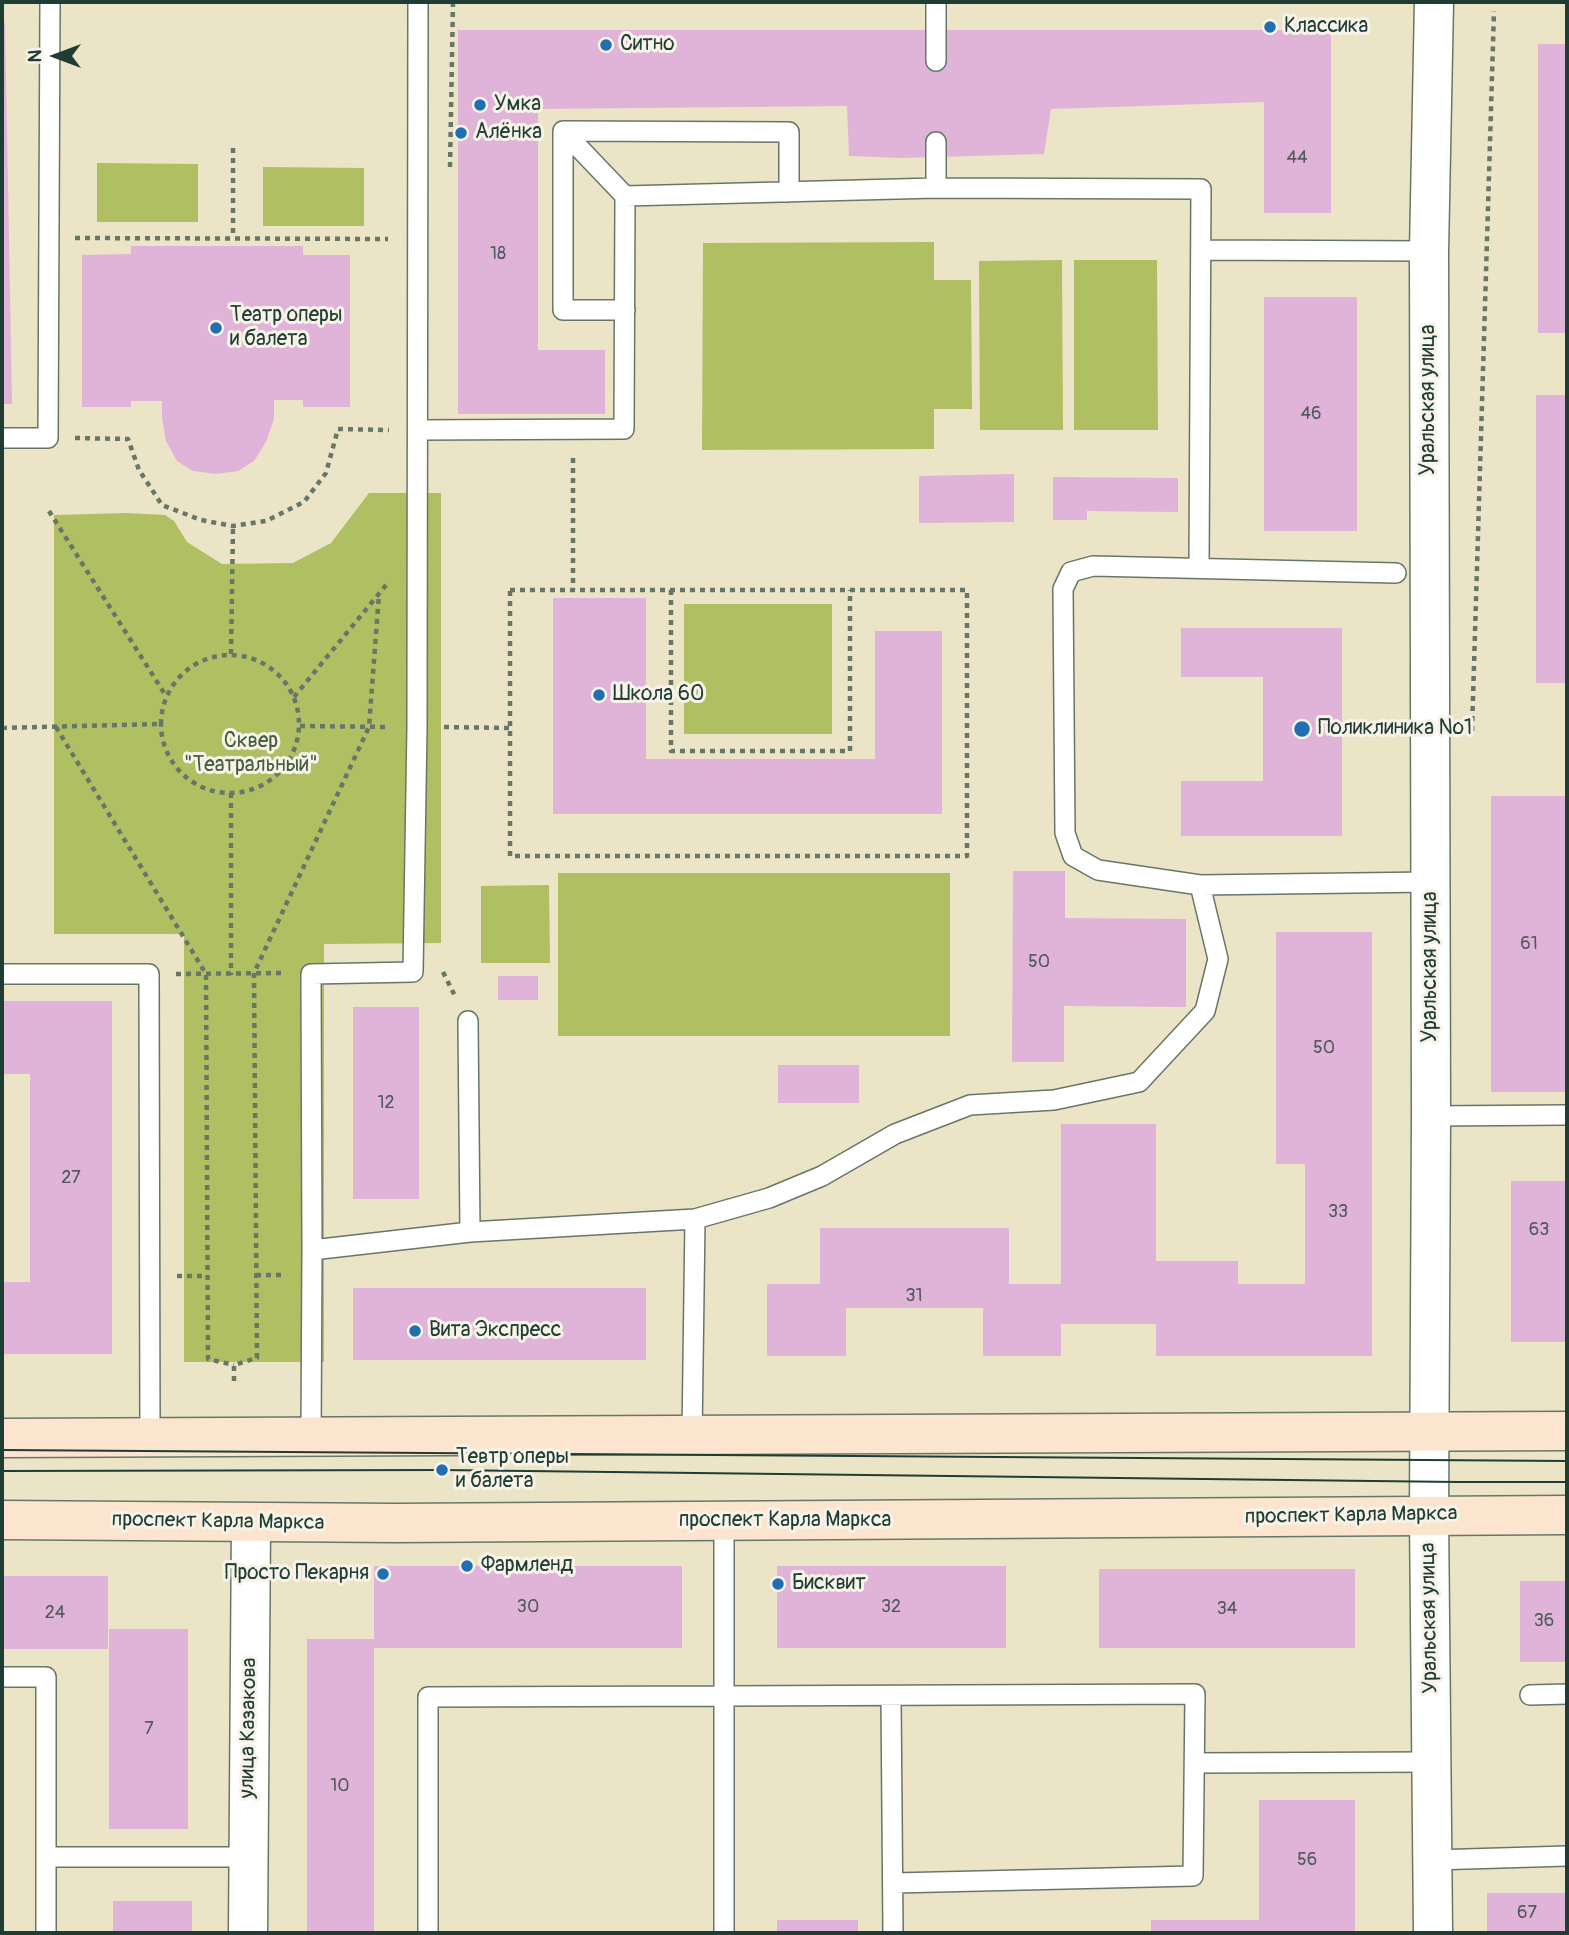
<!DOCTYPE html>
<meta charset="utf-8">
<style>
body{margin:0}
#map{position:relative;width:1569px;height:1935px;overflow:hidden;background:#ece4c6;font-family:Pangolin,sans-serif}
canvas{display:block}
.frame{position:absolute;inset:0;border:4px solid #1f3d34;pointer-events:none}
.north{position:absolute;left:21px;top:21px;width:70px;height:70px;-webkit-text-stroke:5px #f7f3e8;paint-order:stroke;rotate:270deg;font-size:19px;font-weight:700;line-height:28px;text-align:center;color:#1f3d34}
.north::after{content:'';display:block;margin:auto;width:24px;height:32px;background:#1f3d34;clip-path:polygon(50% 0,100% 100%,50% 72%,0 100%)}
</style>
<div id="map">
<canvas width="1569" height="1935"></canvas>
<div class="frame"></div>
<div class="north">N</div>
</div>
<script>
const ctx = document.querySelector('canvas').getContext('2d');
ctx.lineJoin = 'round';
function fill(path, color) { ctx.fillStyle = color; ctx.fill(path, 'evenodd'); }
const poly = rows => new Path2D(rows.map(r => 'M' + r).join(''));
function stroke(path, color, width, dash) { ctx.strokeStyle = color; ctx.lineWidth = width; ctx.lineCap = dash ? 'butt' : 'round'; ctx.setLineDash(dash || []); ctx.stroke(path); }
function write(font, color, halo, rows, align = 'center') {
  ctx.font = font + ' Pangolin,sans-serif'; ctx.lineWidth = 6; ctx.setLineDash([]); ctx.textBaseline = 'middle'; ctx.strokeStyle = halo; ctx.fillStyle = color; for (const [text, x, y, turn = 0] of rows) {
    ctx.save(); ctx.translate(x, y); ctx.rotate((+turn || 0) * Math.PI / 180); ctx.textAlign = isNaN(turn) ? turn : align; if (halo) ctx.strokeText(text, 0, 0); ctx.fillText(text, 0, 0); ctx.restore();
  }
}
const green = poly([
 [97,163,198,164,198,222,97,222],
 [263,167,364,168,364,226,263,226],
 [934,242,934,280,971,280,972,409,934,409,934,449,702,450,703,243],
 [1062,260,1063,430,980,430,979,261],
 [1074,260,1157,260,1158,430,1074,430],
 [369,493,441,493,441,943,324,944,324,1362,184,1362,184,934,54,934,54,515,126,513,165,515,174,521,187,542,222,564,293,563,331,543],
 [684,604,832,604,832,734,684,734],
 [558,873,950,873,950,1036,558,1036],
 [549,885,550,963,481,963,481,886]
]);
const building = poly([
 [2,23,5,23,12,404,2,404],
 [458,30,1331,30,1331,213,1264,213,1264,102,1051,109,1044,154,901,158,849,156,847,106,538,109,538,350,605,350,605,414,458,414],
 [1538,44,1567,44,1567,333,1538,333],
 [131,246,303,246,303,255,350,255,350,407,303,407,303,400,274,400,274,419,266,442,254,461,238,471,216,474,193,471,177,461,166,441,162,418,162,401,131,401,131,407,82,407,82,255,131,254],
 [1264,297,1357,297,1357,531,1264,531],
 [1536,395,1567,395,1567,683,1536,683],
 [1014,474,1014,522,919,523,919,476],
 [1053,477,1178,478,1178,512,1087,511,1087,520,1053,520],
 [553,598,646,598,646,759,875,759,875,631,942,631,942,814,553,814],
 [1181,628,1342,628,1342,836,1181,836,1181,781,1263,781,1263,677,1181,677],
 [1491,796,1567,796,1567,1092,1491,1092],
 [1013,871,1065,871,1065,918,1186,919,1186,1007,1064,1006,1064,1062,1012,1062],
 [1276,932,1372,932,1372,1356,1156,1356,1156,1324,1061,1324,1061,1356,983,1356,983,1308,846,1308,846,1356,767,1356,767,1284,820,1284,820,1228,1009,1228,1009,1284,1061,1284,1061,1124,1156,1124,1156,1261,1238,1261,1238,1284,1305,1284,1305,1164,1276,1164],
 [498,976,538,976,538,1000,498,1000],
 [2,1001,112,1001,112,1354,2,1354,2,1282,30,1282,30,1074,2,1074],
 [353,1007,419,1007,419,1199,353,1199],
 [778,1065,859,1065,859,1103,778,1103],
 [1511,1181,1567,1181,1567,1342,1511,1342],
 [353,1288,646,1288,646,1360,353,1360],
 [374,1566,682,1566,682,1648,374,1648,374,1933,307,1933,307,1639,374,1639],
 [777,1566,1006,1566,1006,1648,777,1648],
 [1099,1569,1355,1569,1355,1648,1099,1648],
 [2,1576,108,1576,108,1649,2,1649],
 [1520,1581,1567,1581,1567,1662,1520,1662],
 [109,1629,188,1629,188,1829,109,1829],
 [1259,1800,1355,1800,1355,1933,1151,1933,1151,1920,1259,1920],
 [1487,1893,1567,1893,1567,1933,1487,1933],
 [113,1901,192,1901,192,1933,113,1933],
 [777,1920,858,1920,858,1933,777,1933]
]);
const path = poly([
 [233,148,233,238],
 [450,167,453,2],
 [75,238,388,239],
 [75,438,128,439,139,470,162,505,201,520,233,526,266,521,304,502,326,473,338,429,389,430],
 [573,458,573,590],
 [49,511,166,696],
 [510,590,967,590,967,856,510,856,510,590],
 [671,590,671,751,850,751,850,590],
 [231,654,233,526],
 '161 724a69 69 0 1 1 138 0a69 69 0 1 1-138 0Z',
 [294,697,387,584],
 [300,726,390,727],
 [56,727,206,974,208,1359,234,1365],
 [444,727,510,728],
 [2,728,161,724],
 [1472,731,1494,11],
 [231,793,231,975],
 [443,972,455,996],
 [176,974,282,973],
 [256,1275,283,1275],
 [177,1276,207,1276],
 [234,1381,234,1365,257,1358,254,973,369,727,379,594]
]);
const service = poly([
 [936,2,936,61],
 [563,131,789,132,789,192],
 [936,142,936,188],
 [1201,250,1429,251],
 [625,310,563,310,563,131,625,196],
 [418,430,624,429,625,196,936,188,1201,189,1199,567],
 [2,438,48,438,50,2],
 [1396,573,1093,566,1071,572,1063,589,1065,833,1073,856,1098,870,1200,885,1430,882],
 [2,974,149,974,150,1437],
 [1431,1116,1567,1115],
 [695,1219,769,1198,822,1176,895,1134,970,1105,1054,1100,1139,1082,1205,1011,1218,959,1200,885],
 [470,1232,695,1219,692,1436],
 [312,1250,311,974,413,972,417,727,418,2],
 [311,1437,312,1250,470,1232,468,1021],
 [2,1677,46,1677,46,1857],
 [1530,1695,1567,1694],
 [891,1696,893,1933],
 [1195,1763,1432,1762],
 [1433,1860,1567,1856],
 [46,1933,46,1857,248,1857],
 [428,1933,428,1697,724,1696,724,1521],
 [724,1933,724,1696,1195,1694,1193,1876,894,1883]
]);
const minor = poly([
 [248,1933,251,1523]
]);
const tertiary = poly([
 [1433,1933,1429,1515,1431,1116,1429,251,1434,2]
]);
const secondary = poly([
 [2,1438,1567,1431],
 [2,1520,396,1523,1567,1515]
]);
const tram = poly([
 [2,1450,1567,1461],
 [2,1471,442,1470,1458,1482,1567,1482]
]);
const markers = [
 [1270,27,7,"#1f6fb2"],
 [606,45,7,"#1f6fb2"],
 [480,105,7,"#1f6fb2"],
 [461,133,7,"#1f6fb2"],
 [216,328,7,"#1f6fb2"],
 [599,695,7,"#1f6fb2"],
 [1302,729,9,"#1f6fb2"],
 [415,1331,7,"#1f6fb2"],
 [442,1470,7,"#1f6fb2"],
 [467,1566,7,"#1f6fb2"],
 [383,1574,7,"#1f6fb2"],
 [778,1584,7,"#1f6fb2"]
];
const numberNames = [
 ["44",1297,158],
 ["18",498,254],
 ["46",1311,414],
 ["61",1529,944],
 ["50",1039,962],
 ["50",1324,1048],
 ["12",386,1103],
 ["27",71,1178],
 ["33",1338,1212],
 ["63",1539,1230],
 ["31",914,1296],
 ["30",528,1607],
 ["32",891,1607],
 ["34",1227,1609],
 ["24",55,1613],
 ["36",1544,1621],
 ["7",149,1729],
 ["10",340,1786],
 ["56",1307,1860],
 ["67",1527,1913]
];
const poiNames = [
 ["Классика",1284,27],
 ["Ситно",620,45],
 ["Умка",494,105],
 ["Алёнка",475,133],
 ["Театр оперы",230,316],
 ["и балета",230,340],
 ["Школа 60",613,695],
 ["Поликлиника №1",1318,729],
 ["Вита Экспресс",429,1331],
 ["Тевтр оперы",456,1458],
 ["и балета",456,1482],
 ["Фармленд",481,1566],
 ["Просто Пекарня",369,1574,"right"],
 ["Бисквит",792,1584]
];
const streetNames = [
 ["Уральская улица",1429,400,-90],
 ["Уральская улица",1431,967,-90],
 ["проспект Карла Маркса",1351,1516,-1],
 ["проспект Карла Маркса",785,1521],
 ["проспект Карла Маркса",218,1522,1],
 ["Уральская улица",1430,1618,-91],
 ["улица Казакова",249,1728,-89]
];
const parkNames = [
 ["Сквер",251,742],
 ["\"Театральный\"",251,766]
];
fill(green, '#b0bf61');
fill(building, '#e0b3d8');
stroke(service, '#677767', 22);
stroke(minor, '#677767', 41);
stroke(tertiary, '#677767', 41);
stroke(secondary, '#677767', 41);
stroke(path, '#677767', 4.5, [5, 5]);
stroke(service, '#fff', 19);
stroke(minor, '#fff', 38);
stroke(tertiary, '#fff', 38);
stroke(secondary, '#fbe5cf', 38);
stroke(tram, '#1f3d34', 2);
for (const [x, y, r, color] of markers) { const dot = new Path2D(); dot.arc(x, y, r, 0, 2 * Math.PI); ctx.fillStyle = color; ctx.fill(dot); stroke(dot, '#f7f3e8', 2.5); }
write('18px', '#4f5a5d', null, numberNames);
write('21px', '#1f3d34', '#f7f3e8', poiNames, 'left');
write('21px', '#1f3d34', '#f7f3e8', streetNames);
write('21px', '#435e3f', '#f7f3e8', parkNames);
</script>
